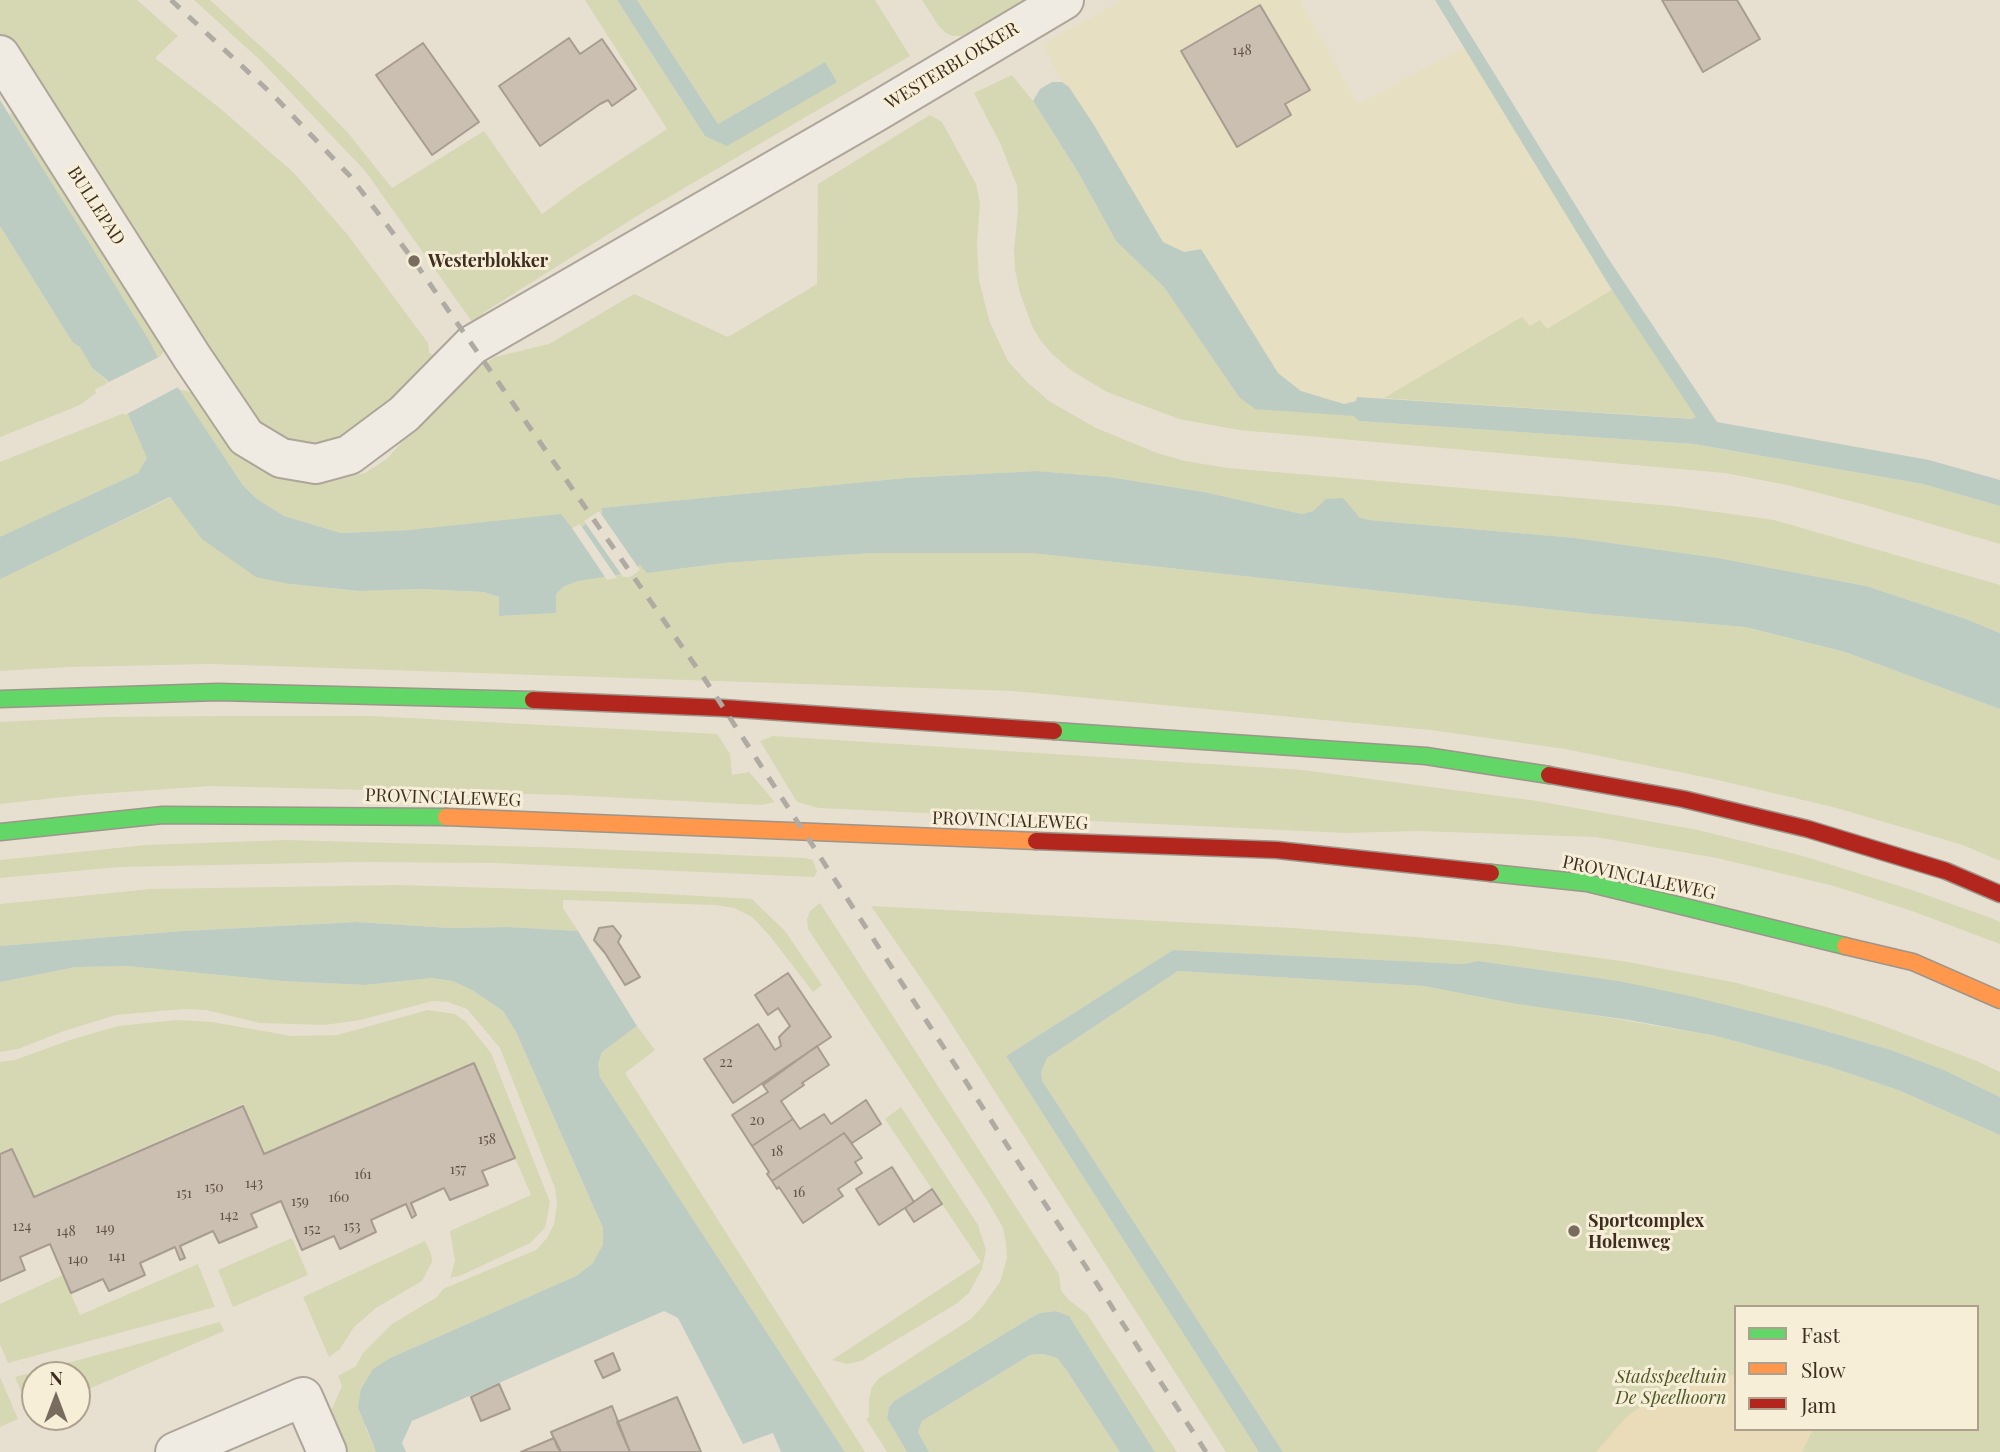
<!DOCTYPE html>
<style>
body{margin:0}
#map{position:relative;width:2000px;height:1452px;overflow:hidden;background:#e7e0d1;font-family:"Playfair Display",serif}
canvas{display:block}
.legend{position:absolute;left:1734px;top:1305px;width:245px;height:126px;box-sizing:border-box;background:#f7eed8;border:2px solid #ada18e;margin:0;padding:9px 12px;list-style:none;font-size:21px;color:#3d2e20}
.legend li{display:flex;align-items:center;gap:14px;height:35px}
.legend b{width:35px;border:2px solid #ada18e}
.north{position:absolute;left:21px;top:1361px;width:70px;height:70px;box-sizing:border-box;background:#f7eed8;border:2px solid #ada18e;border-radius:50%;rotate:0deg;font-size:19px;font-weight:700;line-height:28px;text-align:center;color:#3d2e20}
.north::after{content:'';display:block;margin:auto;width:24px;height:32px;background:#786c5e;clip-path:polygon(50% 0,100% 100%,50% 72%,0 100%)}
</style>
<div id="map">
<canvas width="2000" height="1452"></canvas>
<ul class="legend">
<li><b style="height:9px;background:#63d668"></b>Fast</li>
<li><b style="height:9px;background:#ff974d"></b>Slow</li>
<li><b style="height:9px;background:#b3261e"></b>Jam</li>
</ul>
<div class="north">N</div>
</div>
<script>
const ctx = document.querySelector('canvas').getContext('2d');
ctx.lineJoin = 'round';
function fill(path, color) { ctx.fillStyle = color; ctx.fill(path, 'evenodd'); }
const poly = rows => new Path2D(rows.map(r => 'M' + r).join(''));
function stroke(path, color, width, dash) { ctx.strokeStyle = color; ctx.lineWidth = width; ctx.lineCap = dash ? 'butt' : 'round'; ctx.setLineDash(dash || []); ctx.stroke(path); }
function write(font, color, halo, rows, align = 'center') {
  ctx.font = font + ' "Playfair Display",serif'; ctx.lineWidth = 6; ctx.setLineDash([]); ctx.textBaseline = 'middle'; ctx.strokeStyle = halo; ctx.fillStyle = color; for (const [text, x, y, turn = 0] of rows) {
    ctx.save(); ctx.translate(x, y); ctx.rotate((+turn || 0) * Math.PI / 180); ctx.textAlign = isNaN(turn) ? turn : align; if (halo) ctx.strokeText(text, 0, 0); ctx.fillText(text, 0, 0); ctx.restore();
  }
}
const farmland = poly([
 [1122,0,1300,0,1358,104,1465,47,1612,290,1696,415,1559,411,1358,397,1357,401,1344,404,1301,391,1278,373,1201,249,1184,252,1163,242,1094,125,1072,92,1062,82,1042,44]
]);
const green = poly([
 [0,0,137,0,178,36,155,58,221,109,294,173,347,234,428,343,429,353,440,358,393,405,336,445,285,447,227,394,0,33],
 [194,0,210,0,292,75,348,133,392,188,484,131,542,214,580,186,667,129,585,0,617,0,705,136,825,62,718,124,637,0,875,0,910,56,645,211,483,313,487,319,475,326,366,172,260,60],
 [922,0,1025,0,962,36,953,36,946,33,938,25],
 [1012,75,1033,101,1078,172,1116,241,1164,286,1239,397,1355,416,1359,421,1694,444,1923,484,2000,506,2000,544,1862,504,1787,485,1725,473,1239,430,1179,419,1107,392,1072,371,1053,355,1040,340,1032,326,1020,293,1015,270,1014,249,1018,211,1017,186,1001,145,974,93],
 [23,111,167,346,159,359,149,340,9,114],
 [930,115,942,122,976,184,980,204,977,244,979,280,990,323,1008,361,1027,382,1049,401,1096,428,1157,453,1185,461,1228,468,1673,506,1774,520,2000,585,2000,633,1966,619,1866,586,1718,558,1575,538,1368,520,1359,517,1349,508,1326,499,1313,511,1302,514,1204,492,1109,477,1037,471,905,478,602,508,604,512,575,532,410,530,341,533,284,516,257,499,242,484,178,389,194,393,287,476,326,483,365,473,387,459,425,415,467,375,495,357,549,344,634,294,728,337,817,284,818,184],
 [0,226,73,343,80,347,92,368,109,383,95,389,96,393,80,405,0,437],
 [1612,290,1696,415,1695,419,1384,398,1522,317,1530,326,1540,320,1547,329],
 [127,412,147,457,144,467,138,473,0,538,0,462],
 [170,498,180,508,290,584,360,591,420,589,484,592,499,597,500,616,556,613,556,594,563,587,578,581,624,573,641,565,662,571,724,563,872,553,1031,553,1593,614,1745,627,1845,652,2000,709,2000,861,1963,845,1833,807,1709,778,1565,749,1431,730,1013,691,211,664,69,667,0,671,0,578],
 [226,716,370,716,717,734,730,754,732,775,749,772,775,802,761,805,567,795,210,786,82,795,0,804,0,722,104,717],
 [773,736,1303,770,1537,801,1698,830,1803,856,1912,890,1991,918,2000,922,2000,944,1912,911,1834,886,1717,858,1595,837,1418,831,1346,833,819,808,797,802,760,741],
 [286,840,573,848,805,858,813,860,817,872,814,877,496,863,356,862,119,867,0,878,0,860,146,845],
 [399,885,630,892,752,899,785,931,822,985,813,992,769,935,752,917,734,908,715,905,563,900,563,908,578,931,509,927,450,928,357,922,183,931,0,946,0,904,151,889],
 [820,903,1059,1274,1061,1291,1069,1300,1087,1314,1177,1452,1155,1452,1069,1316,1056,1311,1040,1313,1032,1317,894,1401,889,1407,887,1418,907,1452,887,1452,866,1419,869,1417,869,1399,872,1387,878,1379,971,1319,982,1307,1000,1282,1007,1258,1006,1243,1003,1228,987,1200,808,929,807,919,810,911],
 [871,906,1293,928,1415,937,1504,945,1628,962,1737,983,1823,1006,1873,1022,1977,1061,2000,1072,2000,1097,1944,1070,1891,1050,1798,1023,1619,981,1478,961,1464,964,1173,950,1006,1056,1259,1452,1226,1452,940,1006],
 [127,966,282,981,365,985,432,978,452,981,472,990,503,1011,516,1032,603,1228,603,1245,599,1255,593,1263,576,1276,390,1358,374,1369,365,1427,376,1452,348,1452,331,1411,342,1386,338,1376,356,1366,363,1353,392,1324,437,1297,443,1289,536,1250,547,1238,554,1224,557,1204,555,1188,500,1048,467,1009,448,1002,433,1001,360,1020,324,1025,260,1023,206,1010,184,1009,116,1015,64,1031,18,1049,0,1052,0,982,76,967],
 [1178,971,1424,986,1716,1036,1830,1067,1898,1090,2000,1135,2000,1452,1283,1452,1043,1082,1041,1073,1047,1058],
 [1736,1307,1977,1307,1977,1429,1736,1429],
 [428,1010,455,1014,466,1022,491,1053,550,1202,545,1228,530,1243,462,1275,450,1278,455,1261,450,1231,531,1195,474,1063,264,1153,243,1104,33,1196,13,1148,0,1153,0,1062,15,1060,70,1040,118,1026,177,1020,212,1022,291,1036,337,1035],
 [637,1026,655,1050,625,1073,865,1452,845,1452,600,1077,598,1064,602,1052],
 [901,1107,978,1225,986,1250,982,1269,969,1293,956,1304,861,1361,847,1364,832,1360,981,1262,885,1119],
 [292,1238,308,1275,233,1307,218,1270],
 [425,1241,431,1253,432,1262,422,1281,376,1308,354,1327,340,1349,329,1357,303,1297],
 [198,1264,215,1307,8,1363,0,1344,0,1304,63,1275,80,1315],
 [220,1322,224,1331,77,1394,77,1375,35,1375,35,1412,31,1414,15,1377],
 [1043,1354,1057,1358,1067,1371,1120,1452,929,1452,918,1432,922,1421,1030,1355],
 [0,1377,18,1419,0,1427]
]);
const sand = poly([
 [1736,1374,1736,1429,1813,1429,1802,1452,1596,1452,1626,1417,1647,1402,1691,1384]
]);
const water = poly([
 [617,0,637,0,718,124,825,62,837,82,727,146,705,136],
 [1435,0,1449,0,1608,258,1717,422,1929,460,2000,480,2000,506,1923,484,1694,444,1359,421,1354,416,1255,409,1239,397,1164,287,1116,241,1078,172,1033,101,1040,89,1052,82,1062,82,1069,87,1094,125,1163,242,1184,252,1201,249,1278,373,1301,391,1344,404,1356,401,1357,397,1692,419,1696,417,1612,290],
 [0,100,83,233,149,340,159,359,242,484,257,499,284,516,341,533,410,530,561,514,575,532,603,512,601,508,905,478,1037,471,1109,477,1204,492,1302,514,1313,511,1326,499,1343,498,1359,517,1368,520,1575,538,1718,558,1866,586,1966,619,2000,633,2000,709,1845,652,1745,627,1593,614,1031,553,872,553,724,563,647,573,640,565,628,573,578,581,563,587,556,594,556,613,499,616,499,597,484,592,420,589,360,591,290,584,256,577,202,539,170,497,0,579,0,537,138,473,147,458,127,412,108,381,92,368,80,347,73,343,0,226],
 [357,922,450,928,509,927,578,931,637,1026,602,1052,598,1064,600,1077,845,1452,781,1452,773,1433,743,1444,678,1318,664,1311,412,1421,402,1443,406,1452,376,1452,358,1407,361,1389,373,1369,390,1358,576,1276,593,1263,603,1245,603,1228,516,1032,503,1011,472,990,452,981,432,978,365,985,282,981,127,966,76,967,0,982,0,946,183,931],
 [1173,950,1464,964,1478,961,1619,981,1694,997,1798,1023,1891,1050,1944,1070,2000,1097,2000,1135,1898,1090,1830,1067,1716,1036,1629,1020,1518,1004,1424,986,1178,971,1047,1058,1041,1073,1043,1082,1283,1452,1259,1452,1006,1056],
 [1056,1311,1069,1316,1155,1452,1120,1452,1067,1371,1057,1358,1043,1354,1030,1355,922,1421,918,1432,929,1452,907,1452,887,1418,889,1407,894,1401,1032,1317,1040,1313]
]);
const pier = poly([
 [161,356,180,386,125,415,105,384],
 [599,511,640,570,630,577,623,577,584,521],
 [580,524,617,578,607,580,572,528]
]);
const building = poly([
 [1662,0,1737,0,1760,39,1703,72,1662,0],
 [1260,5,1310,90,1285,104,1291,115,1237,147,1181,51,1260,5],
 [569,38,580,54,602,39,636,89,612,106,608,100,600,104,540,146,499,86,569,38],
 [423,43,479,122,432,155,376,75,423,43],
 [613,926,621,936,618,942,640,977,625,985,605,953,594,940,599,928,613,926],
 [788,973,831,1037,733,1103,704,1059,758,1024,775,1050,781,1046,779,1037,790,1026,778,1008,768,1015,755,995,788,973],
 [817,1046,829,1065,802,1083,804,1085,781,1101,793,1119,752,1146,732,1115,768,1092,763,1085,817,1046],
 [474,1063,515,1158,482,1171,488,1185,450,1200,444,1188,411,1203,416,1215,412,1218,406,1204,371,1220,376,1232,340,1249,334,1236,302,1250,281,1201,251,1214,257,1227,219,1243,213,1231,180,1246,185,1258,180,1260,175,1247,140,1263,145,1275,109,1291,103,1279,71,1293,50,1244,20,1257,25,1270,0,1281,0,1154,12,1149,34,1197,243,1106,264,1154,474,1063],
 [866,1100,881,1124,852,1143,844,1133,772,1181,767,1174,769,1172,752,1146,793,1119,800,1129,824,1114,831,1124,866,1100],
 [844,1133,862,1158,855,1162,862,1173,838,1189,843,1196,803,1223,779,1187,777,1189,772,1181,844,1133],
 [892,1167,914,1202,879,1225,856,1189,892,1167],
 [932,1189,942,1204,914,1222,905,1208,932,1189],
 [613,1353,620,1370,603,1378,595,1361,613,1353],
 [499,1384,510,1409,481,1421,471,1397,499,1384],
 [677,1397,701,1452,630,1452,617,1422,677,1397],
 [612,1406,630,1452,561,1452,558,1448,551,1432,612,1406],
 [554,1438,561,1452,521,1452,554,1438]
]);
const street = poly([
 [0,55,192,357,246,437,281,458,316,464,349,455,404,414,472,345,874,113,1064,0],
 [175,1452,303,1397,327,1452]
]);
const fast = poly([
 [0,699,218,692,533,700],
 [1054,731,1426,756,1549,775],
 [0,832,163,815,446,817],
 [1491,873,1587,883,1845,946]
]);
const slow = poly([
 [446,817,1036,841],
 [1845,946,1913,962,2000,1000]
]);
const jam = poly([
 [533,700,723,708,1054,731],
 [1549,775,1683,799,1808,829,1946,871,2000,894],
 [1036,841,1277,850,1491,873]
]);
const rail = poly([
 [171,0,273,95,350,176,414,261,708,684,1206,1452]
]);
const markers = [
 [414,261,7,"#786c5e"],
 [1574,1231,7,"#786c5e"]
];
const numberNames = [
 ["148",1242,51],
 ["22",726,1063],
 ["20",757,1121],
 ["158",487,1140],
 ["18",777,1152],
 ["157",458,1170],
 ["161",363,1175],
 ["143",254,1184],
 ["150",214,1188],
 ["16",799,1193],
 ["151",184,1194],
 ["160",339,1198],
 ["159",300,1202],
 ["142",229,1216],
 ["124",22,1227],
 ["153",352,1227],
 ["149",105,1229],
 ["152",312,1230],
 ["148",66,1232],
 ["141",117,1257],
 ["140",78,1260]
];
const streetNames = [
 ["WESTERBLOKKER",952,66,-31],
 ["BULLEPAD",96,206,57],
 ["PROVINCIALEWEG",443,798,2],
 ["PROVINCIALEWEG",1010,821,2],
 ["PROVINCIALEWEG",1639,878,12]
];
const poiNames = [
 ["Westerblokker",428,261],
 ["Sportcomplex",1588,1221],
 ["Holenweg",1588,1242]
];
const parkNames = [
 ["Stadsspeeltuin",1671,1377],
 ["De Speelhoorn",1671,1398]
];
fill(farmland, '#e6dfc2');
fill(green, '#d6d7b3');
fill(sand, '#eadcb9');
fill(water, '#bcccc2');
fill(pier, '#e7e0d1');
fill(building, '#cbbfb2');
stroke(building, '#a89c90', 2);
stroke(street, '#ada599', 42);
stroke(fast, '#9c958a', 19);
stroke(slow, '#9c958a', 19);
stroke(jam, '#9c958a', 19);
stroke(street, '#efebe3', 38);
stroke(fast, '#63d668', 16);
stroke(slow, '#ff974d', 16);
stroke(jam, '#b3261e', 16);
stroke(rail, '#afaaa2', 5, [12, 12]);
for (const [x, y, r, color] of markers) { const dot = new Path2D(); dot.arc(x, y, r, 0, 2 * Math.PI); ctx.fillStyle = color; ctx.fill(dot); stroke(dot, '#f7eed8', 2.5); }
write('14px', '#605244', null, numberNames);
write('18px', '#3d2e20', '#f7eed8', streetNames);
write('bold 18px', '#3d2e20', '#f7eed8', poiNames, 'left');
write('italic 18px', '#4d5a26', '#f7eed8', parkNames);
</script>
